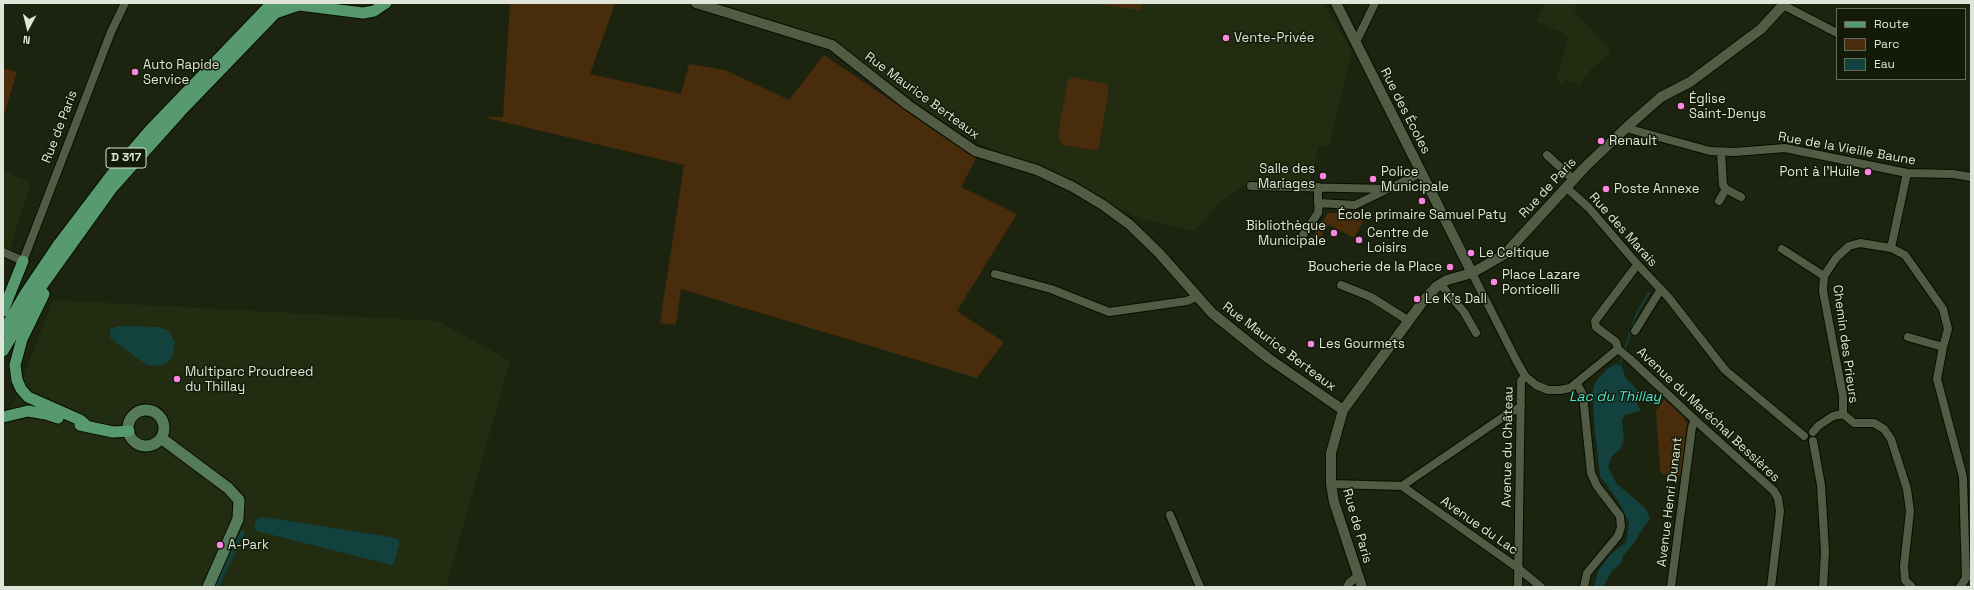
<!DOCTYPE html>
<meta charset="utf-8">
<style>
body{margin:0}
#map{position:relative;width:1974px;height:590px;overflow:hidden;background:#1c2410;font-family:"Space Grotesk",sans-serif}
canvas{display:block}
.frame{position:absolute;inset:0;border:4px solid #dfe5d8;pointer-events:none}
.legend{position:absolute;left:1836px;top:8px;width:130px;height:72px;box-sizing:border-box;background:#131a07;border:1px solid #656b5b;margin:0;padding:5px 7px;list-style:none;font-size:12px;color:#dfe5d8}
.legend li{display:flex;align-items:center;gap:8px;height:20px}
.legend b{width:20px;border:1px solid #656b5b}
.north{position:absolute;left:8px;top:8px;width:40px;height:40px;-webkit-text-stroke:3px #131a07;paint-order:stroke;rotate:187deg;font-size:11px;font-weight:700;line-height:16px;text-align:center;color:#dfe5d8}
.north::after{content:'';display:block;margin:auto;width:14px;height:18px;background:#dfe5d8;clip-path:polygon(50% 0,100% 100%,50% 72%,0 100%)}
</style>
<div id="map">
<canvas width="1974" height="590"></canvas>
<div class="frame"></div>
<ul class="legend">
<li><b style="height:5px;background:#589a6f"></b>Route</li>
<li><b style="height:11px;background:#482c0b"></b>Parc</li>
<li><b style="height:11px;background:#13413e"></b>Eau</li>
</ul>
<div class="north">N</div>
</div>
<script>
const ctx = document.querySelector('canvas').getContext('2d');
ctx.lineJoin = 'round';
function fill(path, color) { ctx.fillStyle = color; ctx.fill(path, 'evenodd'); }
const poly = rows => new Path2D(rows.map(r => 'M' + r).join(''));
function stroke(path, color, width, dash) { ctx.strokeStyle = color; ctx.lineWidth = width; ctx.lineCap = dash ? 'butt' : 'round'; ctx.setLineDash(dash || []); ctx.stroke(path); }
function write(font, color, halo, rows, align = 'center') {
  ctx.font = font + ' "Space Grotesk",sans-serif'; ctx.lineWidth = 3; ctx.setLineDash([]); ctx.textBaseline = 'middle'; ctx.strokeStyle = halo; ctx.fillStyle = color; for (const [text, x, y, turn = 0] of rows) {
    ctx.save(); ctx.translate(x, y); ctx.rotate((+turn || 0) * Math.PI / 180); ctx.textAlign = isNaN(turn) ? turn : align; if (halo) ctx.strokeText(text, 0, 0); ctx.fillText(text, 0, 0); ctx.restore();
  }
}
const built = poly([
 [717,3,1323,3,1352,51,1329,147,1318,146,1311,181,1251,182,1222,200,1195,231,1135,217,1078,186,969,139,933,115,832,39],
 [1576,3,1574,10,1611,51,1591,69,1580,85,1566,80,1562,83,1556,81,1569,36,1536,21,1544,4],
 [3,170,31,183,3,270],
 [53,300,438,321,510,361,446,587,3,587,3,430]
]);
const green = poly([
 [510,3,615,3,590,74,681,94,689,64,725,70,789,100,824,55,976,158,961,187,1017,214,957,311,1004,342,977,378,681,289,676,325,660,323,684,165,483,117,503,117],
 [1093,3,1142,3,1140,10],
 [3,68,17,72,3,118],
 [1072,77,1108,84,1108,96,1098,151,1062,145,1060,141,1058,133,1068,81],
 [1357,212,1365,214,1366,216,1354,238,1328,224,1315,247,1309,242,1328,213],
 [1664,399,1683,416,1687,424,1681,476,1662,474,1660,470,1656,411]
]);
const water = poly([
 [119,326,158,327,169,331,175,343,172,358,163,365,150,366,144,363,116,343,110,337,110,329],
 [1616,364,1622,366,1626,379,1637,389,1635,400,1641,411,1625,415,1622,420,1624,440,1620,449,1612,456,1608,467,1616,483,1645,508,1650,518,1633,544,1622,557,1623,560,1616,568,1613,569,1603,587,1594,587,1598,571,1610,555,1626,542,1629,523,1619,502,1600,476,1594,423,1593,390,1596,381,1608,368],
 [263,517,391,537,399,540,399,545,394,563,391,565,257,531,254,528,256,520],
 [241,530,245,532,219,587,215,587]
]);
const stream = poly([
 [1625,348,1637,313,1649,293],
 [1620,363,1622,358]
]);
const minor = poly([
 [1783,5,1837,33],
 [1356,42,1375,3],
 [1626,128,1710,151,1735,152,1785,148,1907,173,1953,174,1971,177],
 [1721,152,1723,185,1726,189,1741,197],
 [1547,155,1574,180],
 [1251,186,1388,189],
 [1318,187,1318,203,1355,205,1421,173],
 [1567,188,1589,208,1637,264,1669,298,1725,370,1804,436],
 [1719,201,1726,189],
 [1299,241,1318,213,1319,203],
 [1891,248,1907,173],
 [1782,249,1824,276],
 [3,252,23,261,111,32,125,3],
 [1472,273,1516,360,1525,376,1536,385,1548,390,1560,390,1570,388,1618,349,1630,359,1695,420,1774,491,1778,498,1780,511,1771,587],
 [995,274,1051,289,1109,312,1187,301,1196,297],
 [1440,284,1464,312,1476,333],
 [1341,285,1371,297,1409,321],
 [1635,331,1661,289],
 [1908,337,1943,347],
 [1618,349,1616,342,1596,327,1595,321,1634,269],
 [1577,384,1583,395,1591,473,1597,486,1620,516,1621,527,1618,536,1587,573,1584,587],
 [1813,432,1818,426,1833,416,1843,414],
 [1813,441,1821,485,1825,552,1823,587],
 [1331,484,1402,486,1509,413,1521,407],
 [1402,486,1518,568,1541,587],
 [1170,515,1200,587],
 [1347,587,1349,583,1358,576],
 [1518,587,1521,381,1525,376],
 [1671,587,1692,427,1695,420],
 [1912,587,1905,580,1904,566,1910,511,1907,489,1891,439,1884,429,1874,423,1854,423,1843,414,1843,396,1823,291,1824,276,1836,258,1849,246,1860,243,1891,248,1905,255,1943,309,1948,329,1943,347,1937,379,1963,477,1966,578,1960,587]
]);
const tertiary = poly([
 [696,3,832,45,908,105,975,151,1037,170,1073,187,1103,205,1129,224,1159,253,1212,313,1268,358,1343,410],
 [1336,3,1472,273],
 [1362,587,1334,502,1331,484,1331,453,1343,410,1424,300,1437,286,1447,280,1472,273,1505,254,1584,168,1628,126,1661,97,1690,82,1761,29,1785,3]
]);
const secondary = poly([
 '128 428a18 18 0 1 1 36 0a18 18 0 1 1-36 0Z',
 [161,438,228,488,239,500,238,519,208,587]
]);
const primary = poly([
 [278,12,299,5,363,13,374,11,386,3],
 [44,294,22,339,15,365,17,380,21,389,28,397,80,420,87,426],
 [3,311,23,261],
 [3,332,25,294,58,245,112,174,150,130,272,3],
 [3,351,41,287,112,188,180,112,285,3],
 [3,417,28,411,46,414,58,418],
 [80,425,113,432,129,431]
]);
const markers = [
 [1226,38,4,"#fc86e4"],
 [135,72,4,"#fc86e4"],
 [1681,106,4,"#fc86e4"],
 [1601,141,4,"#fc86e4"],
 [1868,172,4,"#fc86e4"],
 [1323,176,4,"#fc86e4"],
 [1373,179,4,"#fc86e4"],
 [1606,189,4,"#fc86e4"],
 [1422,201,4,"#fc86e4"],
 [1334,233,4,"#fc86e4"],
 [1359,240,4,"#fc86e4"],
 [1471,253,4,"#fc86e4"],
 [1450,267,4,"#fc86e4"],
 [1494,282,4,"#fc86e4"],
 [1417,299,4,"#fc86e4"],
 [1311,344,4,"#fc86e4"],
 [177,379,4,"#fc86e4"],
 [220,545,4,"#fc86e4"]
];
const shields = [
 [126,158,40]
];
const shieldNames = [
 ["D 317",126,158]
];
const poiNames = [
 ["Vente-Privée",1234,38],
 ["Auto Rapide",143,65],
 ["Service",143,80],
 ["Église",1689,99],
 ["Saint-Denys",1689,114],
 ["Renault",1609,141],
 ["Salle des",1315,169,"right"],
 ["Mariages",1315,184,"right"],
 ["Police",1381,172],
 ["Municipale",1381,187],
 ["Pont à l'Huile",1860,172,"right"],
 ["Poste Annexe",1614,189],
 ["École primaire Samuel Paty",1422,215,"center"],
 ["Bibliothèque",1326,226,"right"],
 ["Municipale",1326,241,"right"],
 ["Centre de",1367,233],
 ["Loisirs",1367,248],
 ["Le Celtique",1479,253],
 ["Boucherie de la Place",1442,267,"right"],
 ["Place Lazare",1502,275],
 ["Ponticelli",1502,290],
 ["Le K's Dall",1425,299],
 ["Les Gourmets",1319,344],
 ["Multiparc Proudreed",185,372],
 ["du Thillay",185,387],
 ["A-Park",228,545]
];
const streetNames = [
 ["Rue Maurice Berteaux",922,96,36],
 ["Rue des Écoles",1405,111,63],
 ["Rue de Paris",60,127,-69],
 ["Rue de la Vieille Baune",1847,149,10],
 ["Rue de Paris",1548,188,-47],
 ["Rue des Marais",1623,230,48],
 ["Chemin des Prieurs",1845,344,82],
 ["Rue Maurice Berteaux",1279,347,37],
 ["Avenue du Maréchal Bessières",1708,415,43],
 ["Avenue du Château",1508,447,-89],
 ["Avenue Henri Dunant",1670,502,-83],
 ["Rue de Paris",1357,526,74],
 ["Avenue du Lac",1479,526,35]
];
const waterNames = [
 ["Lac du Thillay",1615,397]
];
fill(built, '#222c11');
fill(green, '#482c0b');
fill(water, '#13413e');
stroke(stream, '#13413e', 2);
stroke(minor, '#060d00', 10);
stroke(tertiary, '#060d00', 12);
stroke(secondary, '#060d00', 13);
stroke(primary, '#060d00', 13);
stroke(minor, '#525c45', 8);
stroke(tertiary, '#525c45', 10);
stroke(secondary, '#557b5a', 11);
stroke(primary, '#589a6f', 11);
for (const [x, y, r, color] of markers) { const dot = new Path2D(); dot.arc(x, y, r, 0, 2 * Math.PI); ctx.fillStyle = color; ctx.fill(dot); stroke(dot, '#131a07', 1.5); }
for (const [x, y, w] of shields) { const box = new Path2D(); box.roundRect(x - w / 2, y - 10, w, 20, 3); ctx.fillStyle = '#131a07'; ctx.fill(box); stroke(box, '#dfe5d8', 1); }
write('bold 12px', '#dfe5d8', null, shieldNames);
write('13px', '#dfe5d8', '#131a07', poiNames, 'left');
write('13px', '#dfe5d8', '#131a07', streetNames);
write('italic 14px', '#4ee0d5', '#131a07', waterNames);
</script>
